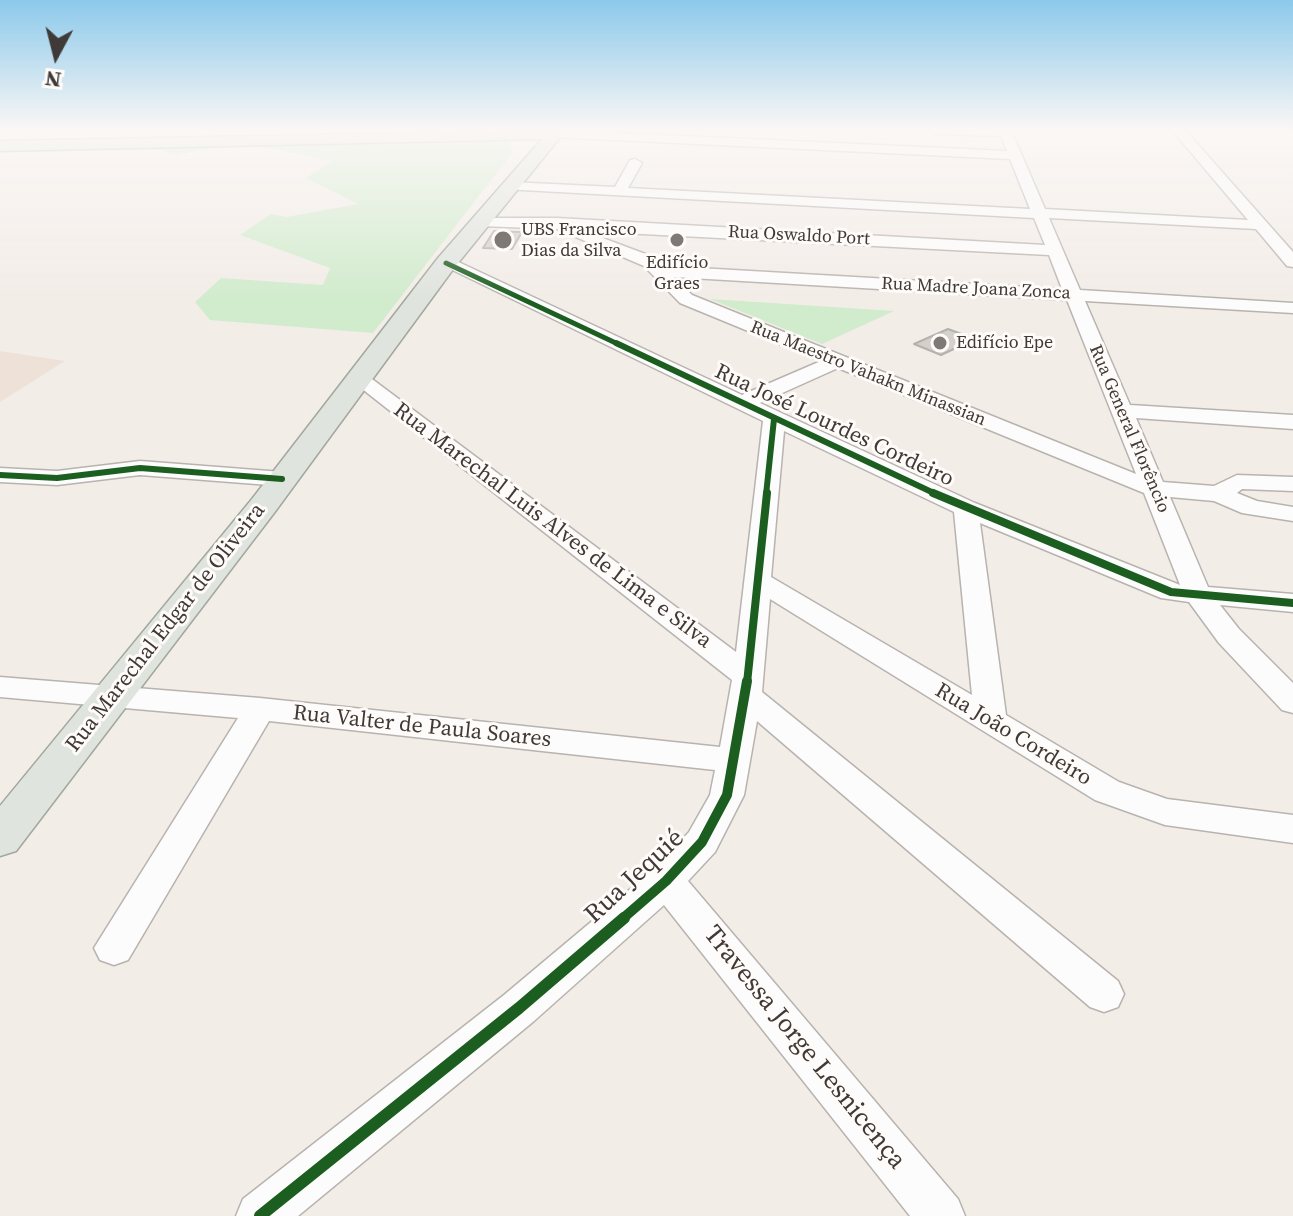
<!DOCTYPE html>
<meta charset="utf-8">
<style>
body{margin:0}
#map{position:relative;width:1293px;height:1216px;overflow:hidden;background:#f3ede8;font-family:"Source Serif 4",serif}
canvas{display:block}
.north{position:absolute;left:16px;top:16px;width:80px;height:80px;-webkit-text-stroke:6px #fefbf9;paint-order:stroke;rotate:187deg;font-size:22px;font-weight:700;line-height:32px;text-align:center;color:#3f3a37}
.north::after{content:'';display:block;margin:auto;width:28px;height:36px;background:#3f3a37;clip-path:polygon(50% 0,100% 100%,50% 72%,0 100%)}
</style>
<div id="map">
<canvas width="1293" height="1216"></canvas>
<div class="north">N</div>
</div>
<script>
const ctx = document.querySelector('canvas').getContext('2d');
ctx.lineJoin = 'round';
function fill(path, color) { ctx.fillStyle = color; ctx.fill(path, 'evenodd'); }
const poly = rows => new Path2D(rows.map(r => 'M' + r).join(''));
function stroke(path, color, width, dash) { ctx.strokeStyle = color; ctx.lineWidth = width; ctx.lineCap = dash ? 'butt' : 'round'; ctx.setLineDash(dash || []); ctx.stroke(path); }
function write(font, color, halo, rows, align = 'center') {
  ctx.font = font + ' "Source Serif 4",serif'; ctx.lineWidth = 6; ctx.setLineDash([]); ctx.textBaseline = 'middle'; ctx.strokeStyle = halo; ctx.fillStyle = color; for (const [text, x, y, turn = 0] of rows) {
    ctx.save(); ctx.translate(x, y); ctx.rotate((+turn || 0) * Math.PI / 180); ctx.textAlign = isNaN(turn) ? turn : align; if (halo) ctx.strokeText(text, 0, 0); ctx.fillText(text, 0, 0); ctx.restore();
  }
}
const built = poly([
 [0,351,65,361,0,402]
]);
const green = poly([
 [509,137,512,153,373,333,210,320,195,302,221,278,323,285,330,268,240,235,271,214,287,217,358,204,306,178,332,161,263,147,217,147,176,155,159,150,84,148],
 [710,299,894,311,822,344]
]);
const building = poly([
 [494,231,522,232,512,249,483,248,494,231],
 [948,329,975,339,941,355,914,344,948,329]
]);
const minor = poly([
 [487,130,499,130,492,135,487,130],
 [556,130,1007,151,1001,136,935,134,929,130,1011,130,1045,209,1248,220,1172,130,1185,130,1293,252,1293,267,1287,266,1256,229,1049,218,1080,290,1293,303,1293,313,1085,301,1130,405,1293,415,1293,429,1136,418,1163,482,1214,486,1237,475,1293,477,1293,491,1242,489,1237,493,1257,501,1293,507,1293,521,1242,513,1214,501,1170,497,1208,587,1293,594,1293,612,1220,605,1239,629,1293,683,1293,713,1282,710,1219,643,1189,602,1161,598,980,523,1006,715,1119,782,1167,799,1293,815,1293,843,1165,825,1095,800,770,599,762,692,1118,981,1124,994,1118,1007,1104,1012,1090,1007,757,721,744,795,715,852,688,881,958,1199,965,1216,910,1216,664,905,534,1021,298,1216,236,1216,243,1199,504,995,653,870,689,832,710,795,715,770,269,721,128,960,114,965,100,960,94,948,238,718,0,697,0,677,260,698,720,747,732,680,347,377,350,373,364,373,736,652,763,421,438,263,440,259,452,259,742,395,821,361,680,303,644,266,557,229,481,226,476,224,476,218,557,218,1045,245,1034,218,504,189,502,186,509,182,615,187,630,160,635,159,642,163,628,188,1030,209,1010,159,552,137,552,131,556,130],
 [584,231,1049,255,1062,289,664,266,656,258,584,231],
 [674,277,1067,300,1136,474,692,295,674,277],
 [838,368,1144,493,1180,585,975,503,760,403,838,368],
 [784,431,954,512,972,695,771,577,784,431],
 [140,461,282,472,290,474,294,479,290,484,282,486,140,475,57,485,0,482,0,468,57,471,140,461]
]);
const major = poly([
 [566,130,454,268,274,513,16,851,0,856,0,806,252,499,438,258,542,139,0,151,0,141,566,130]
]);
const cyclewayFar4 = poly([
 [446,263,620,345]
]);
const cyclewayFar3 = poly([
 [616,343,938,495],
 [0,475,57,478,140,468,282,479],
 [766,495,774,419]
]);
const cyclewayFar2 = poly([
 [933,493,1171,592,1293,603],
 [747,683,767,493]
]);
const cyclewayFar1 = poly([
 [621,920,666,881,702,842,727,795,747,681]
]);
const cycleway = poly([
 [260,1216,519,1008,624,918]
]);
const markers = [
 [503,240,10,"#7e7975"],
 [677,240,8,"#7e7975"],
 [940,343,8,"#7e7975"]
];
const farPoinames = [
 ["UBS Francisco",521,230],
 ["Dias da Silva",521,251],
 ["Edifício",677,263,"center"],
 ["Graes",677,284,"center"],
 ["Edifício Epe",956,343]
];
const farStreetnames = [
 ["Rua Oswaldo Port",799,236,3],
 ["Rua Madre Joana Zonca",976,289,3],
 ["Rua Maestro Vahakn Minassian",868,374,22],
 ["Rua General Florêncio",1129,429,67]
];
const streetNames = [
 ["Rua José Lourdes Cordeiro",834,426,25],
 ["Rua Marechal Luis Alves de Lima e Silva",552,526,37],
 ["Rua Marechal Edgar de Oliveira",166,628,-52],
 ["Rua Valter de Paula Soares",422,727,6],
 ["Rua João Cordeiro",1013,735,31]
];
const nearStreetnames = [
 ["Rua Jequié",635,877,-43],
 ["Travessa Jorge Lesnicença",804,1048,51]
];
fill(built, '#eee1d7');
fill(green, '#d1ebcd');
fill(building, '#d4d0cb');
stroke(building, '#b5b1ad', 2);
stroke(minor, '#b8b3af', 3);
stroke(major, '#a2a89b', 3);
fill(minor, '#fdfcfc');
fill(major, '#e0e4de');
stroke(cyclewayFar4, '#1b5e20', 5);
stroke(cyclewayFar3, '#1b5e20', 6);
stroke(cyclewayFar2, '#1b5e20', 8);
stroke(cyclewayFar1, '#1b5e20', 10);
stroke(cycleway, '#1b5e20', 12);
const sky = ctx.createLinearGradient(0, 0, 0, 300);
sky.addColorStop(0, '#8cc9eb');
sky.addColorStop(0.43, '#faf7f5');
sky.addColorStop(1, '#faf7f500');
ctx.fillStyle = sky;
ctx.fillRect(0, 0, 1293, 300);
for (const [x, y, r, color] of markers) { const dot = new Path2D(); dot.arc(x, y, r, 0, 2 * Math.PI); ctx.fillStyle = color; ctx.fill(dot); stroke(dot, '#fefbf9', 3); }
write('18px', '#3f3a37', '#fefbf9', farPoinames, 'left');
write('18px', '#3f3a37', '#fefbf9', farStreetnames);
write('22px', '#3f3a37', '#fefbf9', streetNames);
write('26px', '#3f3a37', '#fefbf9', nearStreetnames);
</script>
